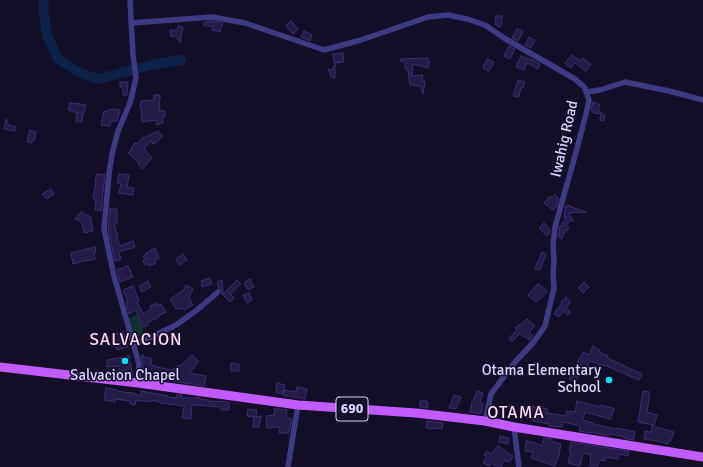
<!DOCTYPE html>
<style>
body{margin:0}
canvas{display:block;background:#130f26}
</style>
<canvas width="703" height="467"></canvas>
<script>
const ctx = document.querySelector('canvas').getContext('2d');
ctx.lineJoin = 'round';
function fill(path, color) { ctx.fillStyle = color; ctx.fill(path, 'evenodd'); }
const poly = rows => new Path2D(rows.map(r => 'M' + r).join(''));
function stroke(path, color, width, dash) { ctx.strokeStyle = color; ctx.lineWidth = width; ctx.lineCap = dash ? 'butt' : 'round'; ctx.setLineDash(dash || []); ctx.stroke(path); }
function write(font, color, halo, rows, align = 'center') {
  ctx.font = font + ' Signika,sans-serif'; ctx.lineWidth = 3; ctx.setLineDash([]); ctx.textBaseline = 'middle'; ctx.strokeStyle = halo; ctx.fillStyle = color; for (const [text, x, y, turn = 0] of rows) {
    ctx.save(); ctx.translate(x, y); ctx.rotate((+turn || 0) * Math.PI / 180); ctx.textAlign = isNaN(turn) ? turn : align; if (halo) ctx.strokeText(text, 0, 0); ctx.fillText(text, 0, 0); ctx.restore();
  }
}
const green = poly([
 [138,314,146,340,134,345,125,320]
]);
const river = poly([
 [44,0,43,9,47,35,58,59,80,73,98,79,152,65,181,60]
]);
const building = poly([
 [496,16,502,16,502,25,500,27,497,26,495,24,496,16],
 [212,21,223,23,220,32,212,30,213,27,203,25,205,22,212,21],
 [291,21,298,29,293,34,286,26,291,21],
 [179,26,183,27,180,43,176,36,171,37,170,30,177,30,179,26],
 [517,29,523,31,518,41,512,38,517,29],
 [304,31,312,35,310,41,301,37,304,31],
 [529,37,535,40,531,48,525,45,529,37],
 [509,46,515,49,510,59,504,56,509,46],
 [343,53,344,62,334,63,333,54,343,53],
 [572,55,580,61,582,58,591,64,586,71,575,63,571,68,565,63,572,55],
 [521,56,532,60,533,60,540,64,538,69,527,63,524,70,516,67,521,56],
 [428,58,428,61,430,62,428,68,413,64,412,76,423,75,422,82,425,81,423,94,420,86,410,85,408,70,406,70,406,68,405,67,405,62,400,61,400,59,428,58],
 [487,59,494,62,489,71,483,68,487,59],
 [335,64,335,78,331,77,328,69,332,70,335,64],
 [518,80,525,82,523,88,521,87,519,97,513,96,518,80],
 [120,82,128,82,127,95,123,95,123,87,120,87,120,82],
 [154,95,160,95,160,101,159,101,160,111,165,111,165,117,162,117,163,123,157,125,156,120,142,122,141,108,140,108,141,101,154,100,154,95],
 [593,102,600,105,598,110,605,115,604,121,600,120,601,114,594,113,591,110,593,102],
 [70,103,73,104,73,103,86,105,84,113,83,113,82,121,76,122,77,113,68,110,70,103],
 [112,109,120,110,117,121,111,121,110,126,101,125,104,111,107,112,108,110,111,110,112,109],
 [6,119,9,125,16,127,15,131,4,129,6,119],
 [30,130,36,132,34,141,32,141,32,143,27,142,30,130],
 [158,131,162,136,157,142,153,144,151,141,144,149,152,158,142,169,138,164,139,163,128,153,132,149,131,148,135,143,137,144,141,139,158,131],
 [97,174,105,175,101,211,95,210,96,199,93,198,96,181,95,181,97,174],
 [119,174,129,175,127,187,134,188,133,195,119,193,121,184,117,183,119,174],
 [51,189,54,194,46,199,42,194,51,189],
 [555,195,559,199,556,207,553,210,544,203,550,196,552,198,555,195],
 [566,206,571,206,571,207,586,212,568,213,574,221,571,220,566,225,569,227,567,231,565,230,562,239,558,237,560,230,559,230,559,228,566,218,564,217,565,214,564,214,566,206],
 [110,209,117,209,117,224,114,224,118,237,117,237,120,246,133,241,135,247,118,252,121,259,115,261,108,229,110,209],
 [81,212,92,218,91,220,93,231,84,233,82,222,75,219,81,212],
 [544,223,550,230,550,233,547,236,539,228,544,223],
 [95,247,96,252,94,253,95,259,87,261,87,260,73,264,71,253,95,247],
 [155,248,159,258,154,260,156,263,149,266,148,263,145,265,143,260,145,259,143,256,147,254,146,253,155,248],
 [542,252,546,254,540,270,535,268,542,252],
 [183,254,187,260,179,265,176,259,183,254],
 [128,266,133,277,120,282,117,270,128,266],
 [210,278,212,284,202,287,201,281,210,278],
 [250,279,254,287,248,290,244,283,250,279],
 [222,280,223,294,237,280,241,284,230,294,234,298,230,302,222,294,222,291,219,288,217,282,222,280],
 [148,281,151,287,142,292,139,286,148,281],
 [584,282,589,287,583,293,578,288,584,282],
 [538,284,547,291,539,300,538,299,536,302,528,295,538,284],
 [186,285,193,289,189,297,193,305,184,310,180,308,176,309,170,299,184,290,186,285],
 [133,286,139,301,137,302,143,314,151,309,150,306,156,303,157,306,161,304,166,312,158,316,159,317,147,323,148,325,142,327,136,310,129,314,126,302,128,301,123,290,133,286],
 [249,293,252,300,247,303,243,295,249,293],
 [566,297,571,302,566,307,571,313,567,315,564,311,559,317,554,314,562,303,561,302,566,297],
 [527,319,535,326,529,332,533,336,530,340,519,334,512,342,509,338,517,330,515,328,527,319],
 [123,332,128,347,117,350,112,335,123,332],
 [593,346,600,350,599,352,608,356,607,358,642,374,639,380,604,365,604,366,590,361,582,375,580,374,575,382,569,379,583,352,589,355,593,346],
 [143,355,144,356,144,358,151,358,152,366,156,365,156,367,173,370,173,369,176,369,177,366,180,366,192,355,199,362,189,373,206,376,204,386,162,379,162,380,143,378,143,364,141,356,143,355],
 [129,356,133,376,127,376,127,370,119,371,119,366,107,367,107,360,129,356],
 [231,363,239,364,239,371,231,371,231,363],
 [277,383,285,385,283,394,276,392,277,383],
 [297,387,307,389,305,399,283,395,284,390,296,392,297,387],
 [106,388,117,390,117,391,130,393,130,392,141,396,141,391,168,396,167,397,177,398,177,394,182,395,181,398,194,398,197,397,199,397,199,399,208,400,208,401,229,402,229,410,221,410,221,407,192,405,191,419,182,418,184,406,160,403,160,402,150,400,150,402,136,400,135,405,130,404,130,401,115,399,115,402,104,400,106,388],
 [477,391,483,393,480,403,483,404,481,414,470,412,472,401,473,401,477,391],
 [643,391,650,392,647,412,657,415,654,425,638,422,643,391],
 [454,395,461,397,456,409,449,408,454,395],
 [420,401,427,401,428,408,420,407,420,401],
 [577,401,600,407,600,405,613,408,614,409,610,419,585,412,583,420,593,423,593,424,616,429,617,428,635,432,633,440,624,438,624,436,609,434,608,436,591,432,591,433,579,431,580,426,563,422,562,427,549,426,549,424,533,421,533,419,527,418,529,406,548,409,547,413,566,416,567,411,575,412,577,401],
 [248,409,257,410,256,417,261,416,259,427,253,427,254,417,255,417,247,416,248,409],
 [274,409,279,409,287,410,286,418,292,419,289,433,279,433,280,427,267,428,266,416,275,415,274,409],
 [427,421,443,423,442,429,432,428,432,429,426,428,427,421],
 [652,426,674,432,671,441,669,440,668,444,657,441,644,439,645,431,651,432,652,426],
 [500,436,509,438,508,444,499,442,500,436],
 [544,438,552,439,552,442,561,444,559,455,555,466,531,458,533,452,525,451,526,441,533,442,542,446,544,438],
 [571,442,629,451,628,456,619,454,618,459,605,457,605,461,599,460,598,466,590,465,591,455,583,453,580,466,568,463,571,452,569,451,571,442],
 [498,446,513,456,509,462,505,460,501,467,498,467,491,463,490,466,483,463,486,457,484,455,487,451,491,454,498,446]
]);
const minor = poly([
 [130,0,133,55,136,78,130,103,118,131,112,154,109,174,104,229,114,276,139,364,138,383],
 [131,23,212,17,245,23,324,50,361,40,428,17,448,15,467,19,485,25,504,38,575,79,585,88,589,100,587,110,575,156,555,227,553,245,554,261,553,274,554,288,545,326,533,343,515,362,491,394,485,421],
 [586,92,600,90,625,82,669,91,703,100],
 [134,345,176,325,197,310,218,292],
 [514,427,519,467],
 [288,467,298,405]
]);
const primary = poly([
 [0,367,138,383,298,405,416,413,485,421,514,427,703,457]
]);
const markers = [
 [125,361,4,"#00e5ff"],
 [609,380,4,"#00e5ff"]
];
const shields = [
 [352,409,32]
];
const shieldNames = [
 ["690",352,409]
];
const streetNames = [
 ["Iwahig Road",565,139,-77]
];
const poiNames = [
 ["Otama Elementary",601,371],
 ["School",601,388],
 ["Salvacion Chapel",125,376,"center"]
];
const quarterNames = [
 ["SALVACION",136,341],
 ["OTAMA",516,414]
];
fill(green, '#12302f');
stroke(river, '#0c2248', 10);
fill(building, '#241b47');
stroke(building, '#3b2d73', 1);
stroke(minor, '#3d3a85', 5.5);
stroke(primary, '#c25bff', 9);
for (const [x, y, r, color] of markers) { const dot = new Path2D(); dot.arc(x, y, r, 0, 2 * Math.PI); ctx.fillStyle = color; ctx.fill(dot); stroke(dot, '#130f26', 1.5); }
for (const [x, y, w] of shields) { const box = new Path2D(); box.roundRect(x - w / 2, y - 12, w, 24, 3); ctx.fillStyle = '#130f26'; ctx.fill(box); stroke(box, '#d9d4ff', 1); }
write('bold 14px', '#d9d4ff', null, shieldNames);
write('15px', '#d9d4ff', '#130f26', streetNames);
write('15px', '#d9d4ff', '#130f26', poiNames, 'right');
ctx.letterSpacing = '1px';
write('17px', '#ffd6f0', '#130f26', quarterNames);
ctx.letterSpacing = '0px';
</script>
